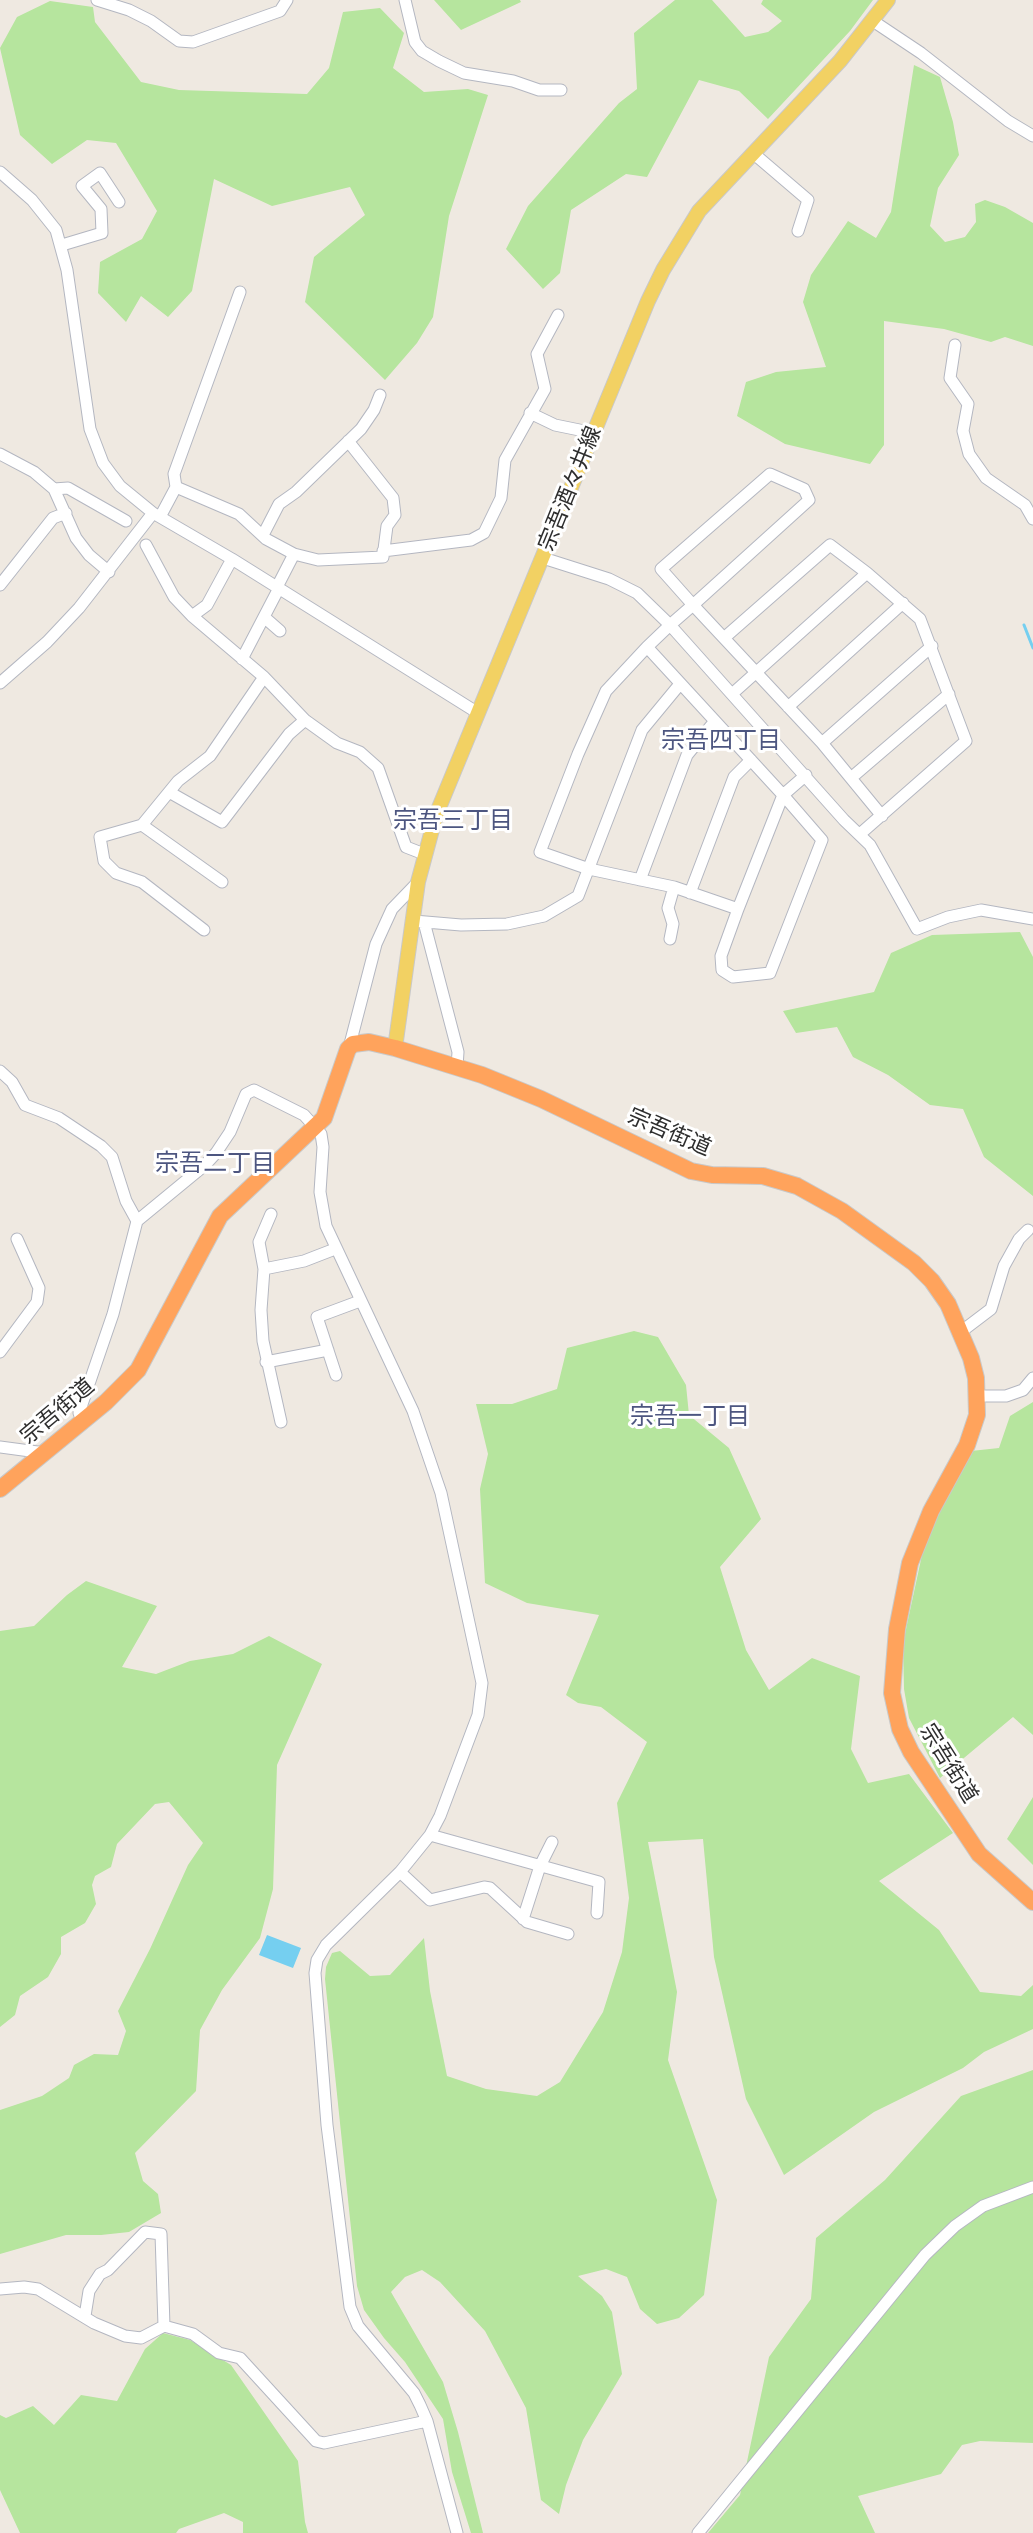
<!DOCTYPE html>
<meta charset="utf-8">
<style>
body{margin:0}
canvas{display:block;background:#efe9e1}
</style>
<canvas width="1033" height="2533"></canvas>
<script>
const ctx = document.querySelector('canvas').getContext('2d');
ctx.lineJoin = 'round';
function fill(path, color) { ctx.fillStyle = color; ctx.fill(path, 'evenodd'); }
const poly = rows => new Path2D(rows.map(r => 'M' + r).join(''));
function stroke(path, color, width, dash) { ctx.strokeStyle = color; ctx.lineWidth = width; ctx.lineCap = dash ? 'butt' : 'round'; ctx.setLineDash(dash || []); ctx.stroke(path); }
function write(font, color, halo, rows, align = 'center') {
  ctx.font = font + ' Signika,"Noto Sans JP",sans-serif'; ctx.lineWidth = 6; ctx.setLineDash([]); ctx.textBaseline = 'middle'; ctx.strokeStyle = halo; ctx.fillStyle = color; for (const [text, x, y, turn = 0] of rows) {
    ctx.save(); ctx.translate(x, y); ctx.rotate((+turn || 0) * Math.PI / 180); ctx.textAlign = isNaN(turn) ? turn : align; if (halo) ctx.strokeText(text, 0, 0); ctx.fillText(text, 0, 0); ctx.restore();
  }
}
const green = poly([
 [434,0,520,0,521,2,461,30],
 [675,0,712,0,745,37,768,32,782,21,761,4,763,0,873,0,850,31,768,119,739,91,699,80,647,177,626,174,571,210,560,273,543,289,506,249,528,206,619,103,637,89,634,33],
 [50,1,93,7,95,22,141,82,179,90,307,94,329,68,343,12,380,8,404,33,393,68,424,92,468,89,488,95,449,216,433,317,417,343,385,380,305,302,314,257,365,215,350,187,272,206,214,179,192,291,168,317,141,296,126,322,98,293,100,262,142,239,157,211,116,143,87,140,52,164,20,135,0,48,17,17],
 [914,65,940,77,953,122,959,155,938,188,930,226,945,242,965,237,976,222,975,204,985,200,1005,207,1033,223,1033,346,1005,337,991,342,944,329,884,321,884,445,870,464,785,444,737,416,746,382,776,372,826,367,803,302,811,275,848,221,876,238,891,212],
 [1020,932,1033,957,1033,1196,984,1157,963,1109,930,1105,888,1075,853,1057,837,1027,796,1033,783,1011,874,992,891,953,932,935],
 [634,1331,658,1337,686,1385,689,1415,729,1448,761,1519,720,1567,746,1650,769,1690,812,1658,860,1676,851,1749,868,1783,909,1774,953,1833,879,1881,939,1930,980,1992,1021,1996,1033,1985,1033,2029,984,2052,963,2068,874,2112,784,2175,746,2099,714,1957,703,1839,648,1842,677,1992,668,2060,717,2200,704,2295,679,2318,657,2324,640,2309,627,2277,606,2269,578,2276,602,2296,612,2312,622,2374,583,2440,566,2485,559,2514,541,2500,526,2408,485,2331,440,2282,422,2270,405,2277,391,2292,443,2382,458,2432,483,2533,471,2533,452,2472,443,2419,405,2362,384,2338,364,2310,357,2286,325,1979,326,1967,332,1953,340,1951,370,1976,390,1975,424,1938,430,1991,447,2076,486,2089,537,2096,560,2082,603,2012,622,1952,629,1898,617,1803,647,1742,601,1707,578,1703,566,1695,599,1615,527,1603,485,1583,480,1489,488,1454,476,1404,512,1404,557,1389,567,1348],
 [1033,1402,1033,1735,1013,1717,940,1778,909,1718,904,1689,903,1643,925,1541,971,1451,999,1448,1010,1416],
 [86,1581,157,1606,122,1667,156,1674,190,1661,233,1654,269,1636,322,1664,277,1765,273,1889,260,1938,222,1990,200,2030,196,2091,135,2153,143,2181,158,2194,161,2213,129,2232,101,2235,66,2235,0,2254,0,2110,42,2096,69,2078,74,2065,94,2054,118,2055,126,2031,118,2011,150,1949,188,1865,203,1843,169,1802,155,1804,117,1844,111,1867,95,1876,92,1885,96,1904,85,1923,61,1937,61,1954,48,1977,20,1996,15,2015,0,2027,0,1631,34,1626,67,1595],
 [1033,1797,1033,1865,1007,1839],
 [1033,2070,1033,2443,980,2441,962,2445,941,2474,858,2496,875,2533,708,2533,740,2495,769,2357,811,2299,816,2238,885,2180,961,2096],
 [163,2333,190,2340,231,2365,298,2461,305,2522,308,2533,243,2533,243,2522,224,2513,179,2529,176,2533,20,2533,0,2490,0,2415,6,2418,33,2406,54,2425,81,2395,117,2401,145,2349]
]);
const water = poly([
 [267,1935,301,1948,293,1968,259,1955]
]);
const stream = poly([
 [1024,625,1033,648]
]);
const minor = poly([
 [97,0,129,10,151,21,179,41,193,42,280,11,287,0],
 [405,0,415,42,422,51,439,61,464,73,513,81,539,90,561,90],
 [873,21,921,53,1008,121,1033,136],
 [753,153,808,200,798,231],
 [0,172,32,200,56,230,67,270,90,429,103,463,120,486,153,513,232,559,478,713],
 [62,245,102,233,101,209,82,186,100,173,119,202],
 [955,345,950,378,968,404,963,431,969,454,986,478,1025,505,1033,519],
 [530,413,555,425,594,433],
 [0,454,34,472,54,489,76,538,89,555,109,572],
 [176,487,174,474,240,292],
 [54,489,68,488,126,521],
 [160,517,176,487,239,514,266,539,294,554,277,587],
 [263,535,279,504,296,492,361,429,374,410,380,395],
 [146,545,174,597,192,616,264,677,305,720,337,743,360,752,378,768,406,847,424,854],
 [383,551,471,540,484,533,501,498,505,460,545,389,537,354,558,315],
 [294,554,318,560,383,557,387,526,395,515,393,498,348,441],
 [543,558,609,579,637,593,670,625,844,820,870,845,917,929,948,917,981,910,1033,919],
 [0,585,53,518,66,513],
 [192,616,207,605,232,559],
 [264,617,280,631],
 [724,638,830,545,867,573,920,619,966,741,860,834],
 [647,647,783,795,822,840,770,973,733,977,722,970,721,956,738,909,783,795,806,775],
 [242,659,279,588],
 [0,683,47,642,79,608,153,513],
 [732,694,867,573],
 [788,707,903,603],
 [822,743,932,646],
 [851,778,949,694],
 [169,792,222,822,289,734,305,720],
 [142,825,222,882],
 [640,880,687,755,715,721],
 [690,893,734,777,751,760],
 [738,909,674,887,589,869,540,852,578,754,606,691,647,647,670,625,693,605,809,500,804,489,770,474,661,569,693,605,822,743,882,816],
 [414,921,461,925,507,924,544,916,578,896,642,730,680,684],
 [424,922,458,1052,457,1067],
 [204,930,142,882,116,873,104,861,100,837,142,825,178,781,210,756,264,677],
 [670,939,673,924,668,908,674,887],
 [349,1048,376,944,392,909,418,882],
 [0,1071,12,1082,25,1105,59,1118,101,1146,112,1157,126,1201,137,1221],
 [264,1269,259,1242,271,1214],
 [962,1331,991,1309,1004,1266,1019,1239,1028,1230],
 [0,1352,37,1302,39,1288,17,1239],
 [266,1362,328,1350],
 [336,1375,317,1317,360,1301],
 [978,1396,1006,1396,1023,1390,1033,1378],
 [82,1420,79,1413,113,1314,137,1221,205,1165,216,1153,230,1132,246,1094,254,1090,304,1115,321,1134,323,1147,320,1192,326,1226,413,1411,441,1493,482,1683,478,1715,440,1816,430,1835,400,1872,326,1945,317,1960,315,1973,327,2125,350,2307,358,2326,414,2393,420,2405,427,2421,457,2533],
 [281,1422,263,1341,261,1310,264,1269,304,1261,335,1249],
 [0,1447,45,1453],
 [430,1835,599,1882,597,1913],
 [400,1872,430,1900,484,1887,490,1888,527,1922,568,1934],
 [523,1919,540,1866,552,1842],
 [0,2289,24,2287,38,2289,94,2323,125,2336,141,2338,164,2326,193,2334,219,2353,240,2358,316,2441,324,2443,427,2421],
 [85,2316,89,2291,100,2274,108,2270,145,2232,161,2234,164,2326],
 [698,2533,925,2255,955,2226,983,2206,1033,2187]
]);
const major = poly([
 [395,1048,418,882,436,815,648,301,663,270,699,211,840,61,888,0]
]);
const highway = poly([
 [0,1489,106,1402,138,1370,220,1216,324,1118,348,1049,353,1044,369,1042,395,1048,482,1075,541,1099,691,1171,712,1175,763,1176,797,1186,842,1211,914,1263,932,1281,948,1304,971,1358,976,1378,977,1415,967,1445,931,1511,910,1563,897,1629,892,1693,900,1729,911,1752,979,1854,1033,1902]
]);
const streetNames = [
 ["宗吾酒々井線",571,489,-68],
 ["宗吾街道",669,1133,23],
 ["宗吾街道",58,1412,-40],
 ["宗吾街道",948,1764,58]
];
const neighbourhoodNames = [
 ["宗吾四丁目",721,742],
 ["宗吾三丁目",453,822],
 ["宗吾二丁目",215,1165],
 ["宗吾一丁目",690,1418]
];
fill(green, '#b6e59e');
fill(water, '#75cff0');
stroke(stream, '#75cff0', 3);
stroke(minor, '#b4b7c1', 13);
stroke(major, '#c9c9c9', 16);
stroke(highway, '#c9c9c9', 18);
stroke(minor, '#fff', 11);
stroke(major, '#f2d163', 14);
stroke(highway, '#ffa35c', 16);
write('22px', '#2e2e2e', '#fff', streetNames);
write('24px', '#4d5680', '#fff', neighbourhoodNames);
</script>
